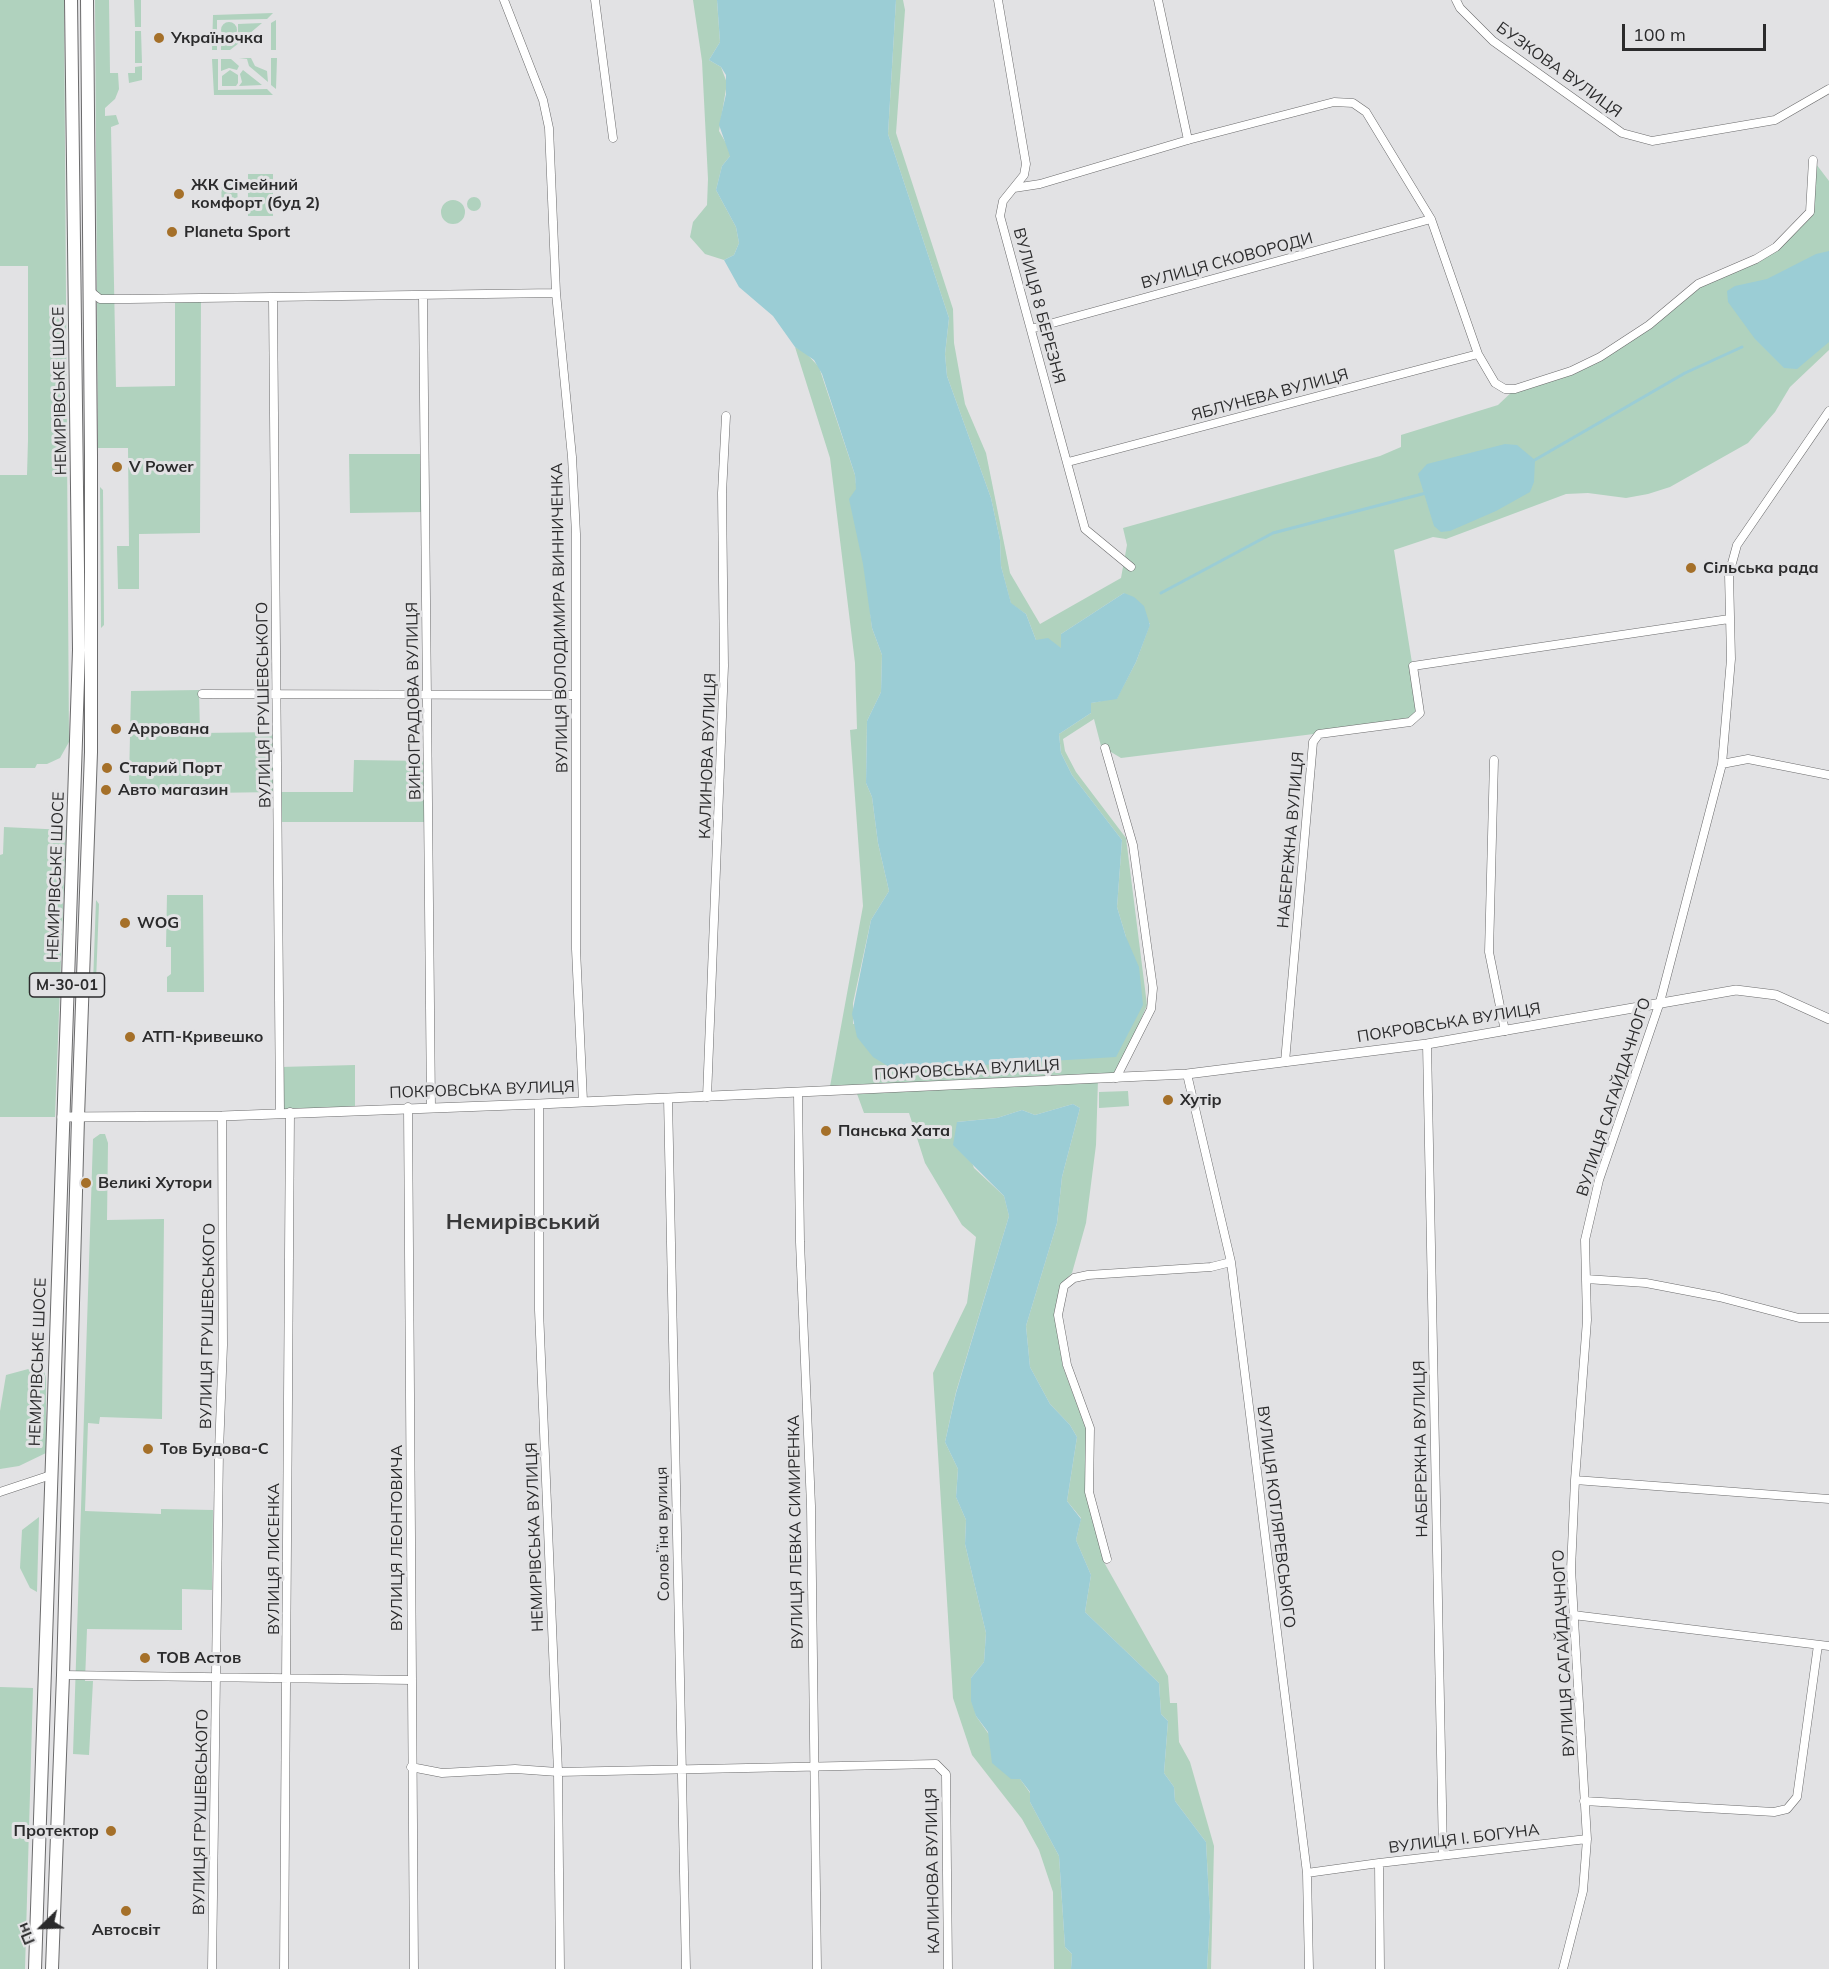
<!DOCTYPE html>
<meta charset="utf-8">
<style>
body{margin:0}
#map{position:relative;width:1829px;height:1969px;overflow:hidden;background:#e2e2e4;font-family:Mulish,sans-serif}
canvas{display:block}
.north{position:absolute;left:12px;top:1897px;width:60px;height:60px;-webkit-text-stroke:4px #e2e2e4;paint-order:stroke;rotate:247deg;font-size:16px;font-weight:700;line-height:24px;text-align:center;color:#2b2b2c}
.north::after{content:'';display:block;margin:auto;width:21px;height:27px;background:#2b2b2c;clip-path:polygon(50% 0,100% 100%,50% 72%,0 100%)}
.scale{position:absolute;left:1622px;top:24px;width:144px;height:27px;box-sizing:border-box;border:3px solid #2b2b2c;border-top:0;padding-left:8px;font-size:18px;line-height:21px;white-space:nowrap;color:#2b2b2c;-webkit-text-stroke:4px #e2e2e4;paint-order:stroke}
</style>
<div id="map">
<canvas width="1829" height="1969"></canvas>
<div class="north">Пн</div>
<div class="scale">100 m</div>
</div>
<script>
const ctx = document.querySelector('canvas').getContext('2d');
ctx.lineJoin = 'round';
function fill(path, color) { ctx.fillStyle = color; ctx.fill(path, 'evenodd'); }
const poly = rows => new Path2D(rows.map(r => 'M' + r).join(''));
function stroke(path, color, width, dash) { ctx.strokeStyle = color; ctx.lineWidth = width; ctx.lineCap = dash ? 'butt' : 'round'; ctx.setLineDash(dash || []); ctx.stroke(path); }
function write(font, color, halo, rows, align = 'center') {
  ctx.font = font + ' Mulish,sans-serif'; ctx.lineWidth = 6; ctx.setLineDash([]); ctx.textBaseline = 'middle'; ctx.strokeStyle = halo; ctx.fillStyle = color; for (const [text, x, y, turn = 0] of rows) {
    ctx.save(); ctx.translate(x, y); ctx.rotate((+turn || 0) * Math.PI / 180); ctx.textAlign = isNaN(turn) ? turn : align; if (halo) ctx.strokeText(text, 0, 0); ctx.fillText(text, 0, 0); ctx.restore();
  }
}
const green = poly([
 [0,0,64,0,69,742,60,758,47,764,37,764,35,768,0,768,0,475,27,475,28,440,28,266,0,266],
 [95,0,109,0,110,73,118,73,119,89,115,99,105,108,105,116,116,115,119,124,111,127,116,387,175,386,175,299,201,299,200,533,139,534,139,589,118,589,117,546,129,546,128,448,98,448],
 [134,0,141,0,141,27,135,27],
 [693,0,717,0,720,42,709,60,721,67,727,83,719,131,730,150,730,156,722,166,716,190,736,227,739,243,734,255,724,260,705,254,690,237,693,222,707,205,708,179,702,61],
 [896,0,903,0,905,10,896,133,953,309,954,343,965,404,986,453,1010,573,1040,624,1121,578,1127,545,1123,528,1380,456,1401,447,1401,435,1498,405,1515,389,1600,357,1698,284,1766,254,1810,212,1813,160,1829,181,1829,350,1790,387,1775,412,1748,443,1670,487,1648,494,1626,498,1588,493,1566,494,1446,539,1433,537,1394,550,1420,713,1410,722,1121,758,1101,746,1094,719,1063,739,1065,751,1076,772,1126,838,1147,1005,1116,1078,1098,1079,1096,1145,1086,1223,1072,1273,1061,1285,1054,1313,1063,1367,1086,1429,1086,1492,1105,1564,1168,1676,1170,1703,1177,1703,1179,1742,1190,1762,1214,1846,1211,1969,1207,1969,1210,1917,1206,1842,1175,1801,1174,1787,1164,1773,1168,1721,1161,1714,1159,1683,1085,1612,1091,1575,1076,1540,1081,1518,1067,1501,1077,1437,1070,1425,1050,1404,1030,1367,1026,1326,1057,1223,1062,1177,1080,1108,1073,1104,1035,1115,1022,1110,997,1118,957,1122,974,1168,1004,1196,1009,1216,956,1392,945,1442,958,1469,956,1497,966,1520,965,1544,986,1633,984,1662,971,1678,976,1716,1030,1793,1030,1802,1059,1856,1065,1947,1072,1954,1071,1969,1054,1969,1053,1892,1039,1850,1022,1819,972,1755,953,1698,933,1373,967,1303,976,1237,962,1225,925,1163,909,1113,864,1113,856,1091,829,1092,863,906,850,730,857,729,855,663,830,458,795,347,805,352,819,367,855,475,872,628,882,655,881,692,867,721,866,783,872,797,878,843,889,891,871,920,853,1003,853,1024,1126,937,1117,907,1122,840,1072,775,1061,753,1059,734,1091,713,1091,703,1117,698,1136,662,1150,624,1124,593,1061,634,1062,649,1051,642,1036,640,1026,614,1011,604,1001,566,1000,540,991,498,947,376,945,354,949,318,888,134],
 [273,13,267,19,217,20,217,50,212,50,213,15],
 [276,20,276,50,271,50,271,23],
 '221 30a8 8 0 1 1 16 0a8 8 0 1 1-16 0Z',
 [262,23,243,39,238,34,238,24],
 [135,31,141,31,142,63,135,63],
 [235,37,239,43,230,50,221,50,221,38,228,40],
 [239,58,251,58,255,66,267,71,268,82,249,66,247,59],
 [271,58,277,58,276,89,271,85],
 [212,59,218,59,218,90,267,89,273,95,214,95],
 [221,59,231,59,239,66,237,70,229,68,221,71],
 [142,66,142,80,129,83,128,73,135,73,135,67],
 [230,70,238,75,238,83,236,86,222,86,222,76],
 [243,70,262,85,239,86,242,82,240,74],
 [248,174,273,174,273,216,248,216],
 [221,183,237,183,238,208,222,208],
 '467 204a7 7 0 1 1 14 0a7 7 0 1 1-14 0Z',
 '441 212a12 12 0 1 1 24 0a12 12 0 1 1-24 0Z',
 [349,454,425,454,426,512,350,513],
 [100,487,103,490,104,625,101,628],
 [199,690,200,733,277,732,279,792,353,792,354,760,429,761,429,822,279,822,278,792,137,794,129,780,131,691],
 [4,827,66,830,55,1117,0,1117,0,855,3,854],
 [167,895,203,895,204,992,167,992,167,977,171,974,171,947,166,947],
 [96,900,99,904,96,982,93,984],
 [355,1065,355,1110,280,1113,280,1067],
 [1128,1091,1129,1106,1099,1108,1099,1092],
 [100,1134,105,1134,108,1143,107,1220,164,1219,162,1419,100,1417,99,1424,88,1423,85,1511,161,1514,161,1509,213,1510,212,1590,182,1589,182,1630,87,1629,85,1681,93,1681,89,1755,73,1754,93,1139],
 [32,1368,43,1368,46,1378,46,1453,19,1466,0,1469,0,1411,6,1375],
 [39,1517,37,1592,30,1588,20,1568,22,1530],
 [0,1687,33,1688,25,1969,0,1969]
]);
const water = poly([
 [717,0,896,0,888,134,949,318,945,354,947,376,991,498,1000,540,1001,566,1011,603,1026,614,1036,640,1048,638,1061,648,1061,634,1124,593,1134,597,1144,606,1150,625,1136,662,1117,699,1091,703,1091,713,1059,734,1061,753,1072,775,1122,840,1117,907,1126,937,1139,967,1143,1005,1116,1057,902,1070,891,1068,873,1057,857,1037,852,1014,871,920,889,891,878,843,872,797,866,783,867,721,881,692,882,655,872,628,863,564,849,499,856,489,855,475,822,374,814,360,795,347,773,316,739,287,724,260,734,255,739,243,736,227,716,190,722,166,730,156,719,125,726,94,726,75,721,67,709,60,720,42],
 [1829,251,1829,342,1797,369,1784,368,1755,339,1728,302,1727,291,1735,286,1767,279,1816,254],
 [1505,444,1517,445,1535,460,1534,482,1530,492,1496,511,1450,531,1441,532,1434,526,1418,474,1427,464],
 [1073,1104,1080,1108,1062,1177,1057,1223,1026,1326,1030,1367,1050,1404,1070,1425,1077,1437,1067,1501,1081,1519,1076,1540,1091,1575,1085,1612,1159,1683,1161,1714,1168,1721,1164,1773,1174,1787,1175,1801,1206,1842,1210,1917,1207,1969,1071,1969,1072,1954,1065,1947,1059,1856,1030,1802,1030,1792,1020,1779,1011,1779,992,1763,988,1732,976,1716,971,1701,971,1678,984,1662,986,1633,965,1544,966,1520,956,1497,958,1469,945,1442,956,1393,1009,1216,1004,1196,953,1145,957,1122,997,1118,1022,1110,1035,1115]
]);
const stream = poly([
 [1533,461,1685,373,1742,347],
 [1161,593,1273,533,1426,493]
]);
const minor = poly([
 [504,0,543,100,549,128,556,293,572,457,576,534,576,949,583,1101],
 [595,0,613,138],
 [998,0,1026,164,1024,175,1003,201,1000,216,1085,529,1131,567],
 [1158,0,1188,140],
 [1456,0,1460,8,1493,41,1622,133,1652,141,1775,120,1829,89],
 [1014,188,1040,184,1188,140,1334,102,1353,103,1366,112,1431,219,1478,354,1495,383,1505,389,1515,389,1571,371,1600,357,1649,325,1698,284,1756,259,1776,247,1810,212,1813,160],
 [90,291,100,299,129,299,556,293],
 [423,296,431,1107],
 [273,298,280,1113],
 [1031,329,1431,219],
 [1068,462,1478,354],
 [202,694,576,695],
 [1105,748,1133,845,1153,988,1151,1009,1116,1078],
 [1494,760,1489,952,1505,1031],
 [1722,764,1748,759,1829,775],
 [1427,1044,1443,1854],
 [1285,1062,1313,742,1319,734,1410,722,1420,713,1413,666,1729,619],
 [1187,1074,1231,1262,1307,1873,1309,1969],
 [798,1094,800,1242,811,1506,817,1969],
 [707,1097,724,666,722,493,726,416],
 [668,1098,686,1969],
 [539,1104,539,1310,558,1772,560,1969],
 [408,1107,414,1969],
 [1586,1279,1646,1283,1719,1297,1799,1318,1829,1318],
 [1575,1480,1829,1499],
 [0,1492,51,1475],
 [1107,1559,1089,1492,1090,1428,1067,1365,1058,1315,1064,1286,1074,1278,1088,1275,1211,1267,1231,1262],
 [1573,1615,1829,1646],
 [63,1675,411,1680],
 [411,1767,442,1773,515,1769,558,1772,936,1764,946,1774,948,1969],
 [1584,1801,1774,1812,1787,1809,1797,1797,1818,1645],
 [1307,1873,1379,1863],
 [212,1969,219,1451,223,1345,222,1116],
 [284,1969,290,1112],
 [1380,1969,1379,1863,1587,1839],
 [1563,1969,1583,1891,1587,1839,1571,1569,1575,1480,1587,1320,1585,1240,1599,1180,1660,1002,1722,764,1731,659,1729,574,1737,545,1829,411]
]);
const tertiary = poly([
 [62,1117,222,1116,539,1104,1187,1074,1427,1044,1736,990,1776,995,1829,1019]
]);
const primary = poly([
 [35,1969,79,650,71,0],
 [52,1969,63,1675,78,1117,91,752,91,456,87,0]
]);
const markers = [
 [159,38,6,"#a57029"],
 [179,194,6,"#a57029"],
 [172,232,6,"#a57029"],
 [117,467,6,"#a57029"],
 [1691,568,6,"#a57029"],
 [116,729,6,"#a57029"],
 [107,768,6,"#a57029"],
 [106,790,6,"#a57029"],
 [125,923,6,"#a57029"],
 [130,1037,6,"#a57029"],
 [1168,1100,6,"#a57029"],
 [826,1131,6,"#a57029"],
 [86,1183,6,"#a57029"],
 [148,1449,6,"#a57029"],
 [145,1658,6,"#a57029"],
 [111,1831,6,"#a57029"],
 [126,1911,6,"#a57029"]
];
const shields = [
 [67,985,75]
];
const shieldNames = [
 ["М-30-01",67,985]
];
const poiNames = [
 ["Україночка",171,38],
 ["ЖК Сімейний",191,185],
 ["комфорт (буд 2)",191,203],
 ["Planeta Sport",184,232],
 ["V Power",129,467],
 ["Сільська рада",1703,568],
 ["Аррована",128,729],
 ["Старий Порт",119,768],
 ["Авто магазин",118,790],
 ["WOG",137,923],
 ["АТП-Кривешко",142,1037],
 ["Хутір",1180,1100],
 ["Панська Хата",838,1131],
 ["Великі Хутори",98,1183],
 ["Тов Будова-С",160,1449],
 ["ТОВ Астов",157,1658],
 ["Протектор",99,1831,"right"],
 ["Автосвіт",126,1930,"center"]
];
const streetNames = [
 ["БУЗКОВА ВУЛИЦЯ",1559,70,36],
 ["ВУЛИЦЯ СКОВОРОДИ",1227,261,-15],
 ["ВУЛИЦЯ 8 БЕРЕЗНЯ",1039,306,75],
 ["НЕМИРІВСЬКЕ ШОСЕ",60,391,-91],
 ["ЯБЛУНЕВА ВУЛИЦЯ",1270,395,-15],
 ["ВУЛИЦЯ ВОЛОДИМИРА ВИННИЧЕНКА",560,618,-91],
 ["ВИНОГРАДОВА ВУЛИЦЯ",414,701,-91],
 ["ВУЛИЦЯ ГРУШЕВСЬКОГО",264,705,-91],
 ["КАЛИНОВА ВУЛИЦЯ",708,756,-88],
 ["НАБЕРЕЖНА ВУЛИЦЯ",1291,840,-85],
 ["НЕМИРІВСЬКЕ ШОСЕ",56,876,-88],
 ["ПОКРОВСЬКА ВУЛИЦЯ",1449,1023,-9],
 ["ПОКРОВСЬКА ВУЛИЦЯ",967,1070,-3],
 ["ПОКРОВСЬКА ВУЛИЦЯ",482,1090,-2],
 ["ВУЛИЦЯ САГАЙДАЧНОГО",1614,1097,-72],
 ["ВУЛИЦЯ ГРУШЕВСЬКОГО",208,1326,-89],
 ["НЕМИРІВСЬКЕ ШОСЕ",38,1362,-88],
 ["НАБЕРЕЖНА ВУЛИЦЯ",1421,1449,-91],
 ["ВУЛИЦЯ КОТЛЯРЕВСЬКОГО",1276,1517,83],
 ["ВУЛИЦЯ ЛЕВКА СИМИРЕНКА",796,1532,-91],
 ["Соловʼїна вулиця",663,1534,-91],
 ["НЕМИРІВСЬКА ВУЛИЦЯ",535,1537,-92],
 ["ВУЛИЦЯ ЛЕОНТОВИЧА",397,1538,-90],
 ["ВУЛИЦЯ ЛИСЕНКА",274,1559,-90],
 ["ВУЛИЦЯ САГАЙДАЧНОГО",1564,1653,-93],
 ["ВУЛИЦЯ ГРУШЕВСЬКОГО",201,1812,-89],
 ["ВУЛИЦЯ І. БОГУНА",1464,1839,-7],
 ["КАЛИНОВА ВУЛИЦЯ",933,1871,-91]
];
const districtNames = [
 ["Немирівський",523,1222]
];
fill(green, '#b0d2be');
fill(water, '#9bcdd5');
stroke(stream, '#9bcdd5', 3);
stroke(minor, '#6b6b6c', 9);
stroke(tertiary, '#6b6b6c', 10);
stroke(primary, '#6b6b6c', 14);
stroke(minor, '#fff', 8);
stroke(tertiary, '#fff', 9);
stroke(primary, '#fff', 12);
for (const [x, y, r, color] of markers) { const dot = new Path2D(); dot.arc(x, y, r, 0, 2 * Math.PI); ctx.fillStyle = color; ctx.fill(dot); stroke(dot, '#e2e2e4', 2); }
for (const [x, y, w] of shields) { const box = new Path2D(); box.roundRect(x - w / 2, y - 12, w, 24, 4.5); ctx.fillStyle = '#e2e2e4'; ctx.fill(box); stroke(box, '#2b2b2c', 1.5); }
write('bold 15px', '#2b2b2c', null, shieldNames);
write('bold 16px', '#2b2b2c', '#e2e2e4', poiNames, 'left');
write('16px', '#2b2b2c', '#e2e2e4', streetNames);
write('bold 22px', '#383839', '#e2e2e4', districtNames);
</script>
